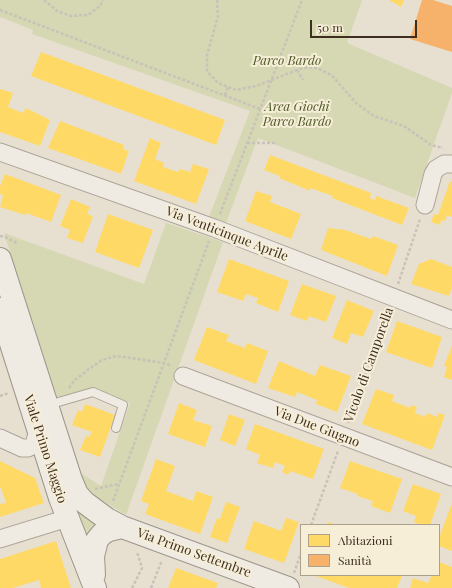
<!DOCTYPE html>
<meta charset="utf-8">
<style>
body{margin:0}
#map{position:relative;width:452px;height:588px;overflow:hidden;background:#e7e0d1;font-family:"Playfair Display",serif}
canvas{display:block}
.legend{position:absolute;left:300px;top:524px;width:140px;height:52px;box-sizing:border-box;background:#f7eed8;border:1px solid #ada18e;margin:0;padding:5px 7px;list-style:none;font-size:12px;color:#3d2e20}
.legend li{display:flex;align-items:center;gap:8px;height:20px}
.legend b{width:20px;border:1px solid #ada18e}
.scale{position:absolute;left:310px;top:20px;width:107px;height:18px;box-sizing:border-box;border:2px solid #3d2e20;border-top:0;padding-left:5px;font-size:12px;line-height:14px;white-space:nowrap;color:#3d2e20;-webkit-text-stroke:3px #f7eed8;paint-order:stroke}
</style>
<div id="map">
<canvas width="452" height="588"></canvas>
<ul class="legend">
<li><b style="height:11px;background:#ffd966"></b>Abitazioni</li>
<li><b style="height:11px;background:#f6b26b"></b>Sanità</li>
</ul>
<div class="scale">50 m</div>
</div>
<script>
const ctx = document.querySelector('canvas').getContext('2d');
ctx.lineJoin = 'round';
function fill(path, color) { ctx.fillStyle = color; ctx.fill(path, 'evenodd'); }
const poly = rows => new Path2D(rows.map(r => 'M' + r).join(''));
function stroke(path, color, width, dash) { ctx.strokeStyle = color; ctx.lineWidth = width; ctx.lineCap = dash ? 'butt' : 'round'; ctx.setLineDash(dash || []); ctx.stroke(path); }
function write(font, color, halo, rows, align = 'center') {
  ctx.font = font + ' "Playfair Display",serif'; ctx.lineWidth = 4; ctx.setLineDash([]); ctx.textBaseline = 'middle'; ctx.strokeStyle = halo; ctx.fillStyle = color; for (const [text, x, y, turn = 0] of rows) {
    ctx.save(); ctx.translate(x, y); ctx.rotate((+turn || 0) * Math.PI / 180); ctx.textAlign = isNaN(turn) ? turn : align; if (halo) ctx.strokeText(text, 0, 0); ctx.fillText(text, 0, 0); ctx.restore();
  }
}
const green = poly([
 [0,0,362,0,347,43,452,88,452,93,415,198,258,138,226,223,209,217,250,111,32,34,33,30,0,17],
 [166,223,223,242,126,515,98,498,89,490,82,483,79,472,101,486,130,403,94,388,57,397,4,233,144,284],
 [71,499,102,521,86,547]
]);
const homes = poly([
 [389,0,404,0,401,7],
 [41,52,225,120,216,145,31,76],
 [0,89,13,93,8,107,23,113,26,108,50,120,40,146,0,132],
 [60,121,124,145,123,149,129,151,121,174,48,148],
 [150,138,161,143,155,159,164,163,163,167,178,172,180,169,190,172,193,164,209,169,196,204,134,181],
 [270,155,371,193,370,198,375,200,376,196,409,208,402,225,332,198,333,196,310,188,310,191,279,178,280,176,264,170],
 [5,174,61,195,51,222,26,213,25,215,0,207,3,195,0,194,0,186],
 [450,181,452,182,452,217,447,215,445,221,441,220,440,225,431,222,434,214,438,215],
 [256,191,272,196,270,202,301,214,291,239,245,221],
 [71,199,90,207,87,214,93,216,83,243,67,238,70,230,60,226],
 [108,214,153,230,139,268,95,252],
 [328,228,345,230,371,239,373,236,398,245,387,276,321,250],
 [229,259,289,281,278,312,256,303,258,298,246,294,243,301,217,292],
 [431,259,452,267,452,287,449,296,411,284,419,264],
 [302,284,336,296,326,322,309,316,307,321,290,315],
 [347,300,374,311,363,337,351,333,347,344,332,338],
 [397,321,442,337,432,368,386,352],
 [207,327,229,335,226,341,245,348,247,343,268,351,256,384,194,360],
 [452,345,452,380,444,377,447,367,444,366],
 [279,361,315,376,320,365,351,376,337,412,316,404,317,400,297,392,295,397,268,388],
 [376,389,394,395,392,401,410,408,411,405,417,407,415,413,425,417,427,413,437,417,438,413,445,415,432,450,362,424],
 [179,403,197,410,193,420,212,426,205,447,168,434],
 [85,404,115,415,100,457,80,450,86,436,89,437,92,432,72,425,78,410,82,412],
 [229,414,245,420,235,446,220,440],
 [255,424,324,449,313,479,290,471,288,475,282,472,285,466,275,462,273,468,257,463,260,455,246,449],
 [156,459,175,466,166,491,193,501,196,491,213,497,200,534,145,514,149,504,141,501],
 [0,461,35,478,44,503,0,517,0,504,6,503,1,488,0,488],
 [350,461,402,479,390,513,371,506,373,501,357,496,358,494,340,488],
 [413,484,441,494,430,525,421,525,414,522,416,516,403,511],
 [226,502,240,507,227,543,210,537,217,518,220,519],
 [452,503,452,551,439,546,439,538],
 [286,518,299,522,284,563,244,549,254,521,281,531],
 [328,522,337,525,327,525],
 [56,541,71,588,41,588,39,580,13,588,0,588,0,559],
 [439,562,452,567,452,588,410,588,413,578,428,583,432,575,439,575],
 [176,568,218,583,216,588,168,588],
 [313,575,398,575,402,576,397,588,349,588]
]);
const health = poly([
 [422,0,433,0,452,6,452,52,410,39]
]);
const path = poly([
 [44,0,57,11,71,16,88,15,100,6,103,0],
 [217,0,218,16,207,55,207,71,218,83,236,90,256,86,297,70,308,67,317,68,331,75,336,80,356,103,374,116,404,126,431,145,443,148],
 [0,10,260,109],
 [297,70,303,80],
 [225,95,228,87],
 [247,143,277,143],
 [220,214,302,0],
 [0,236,5,237,17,243],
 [398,284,420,219],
 [69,388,75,380,89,369,102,360,117,356,164,363,172,366],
 [0,396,9,393],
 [348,423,388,311],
 [95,489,118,484],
 [113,501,209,241],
 [311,525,338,451],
 [294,573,301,553],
 [132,588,142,568,137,552],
 [151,588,162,560]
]);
const service = poly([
 [48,405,93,392,123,405,116,428]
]);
const minor = poly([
 [0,152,214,228,452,320],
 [425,205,433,174,436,169,444,164,452,164],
 [183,376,452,477],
 [0,438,22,448,28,448,34,445,38,429],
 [0,539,68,518]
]);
const secondary = poly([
 [0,259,71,480,77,494,84,502,107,519,122,527,288,588],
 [0,309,60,498,95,588],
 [94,575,93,556,97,540,102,534,109,530,122,527]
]);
const parkNames = [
 ["Parco Bardo",287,61],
 ["Area Giochi",297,107],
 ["Parco Bardo",297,122]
];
const streetNames = [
 ["Via Venticinque Aprile",227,234,21],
 ["Vicolo di Camporella",369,365,-70],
 ["Via Due Giugno",317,427,21],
 ["Viale Primo Maggio",45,449,72],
 ["Via Primo Settembre",194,553,20]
];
fill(green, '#d6d7b3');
fill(homes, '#ffd966');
fill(health, '#f6b26b');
stroke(service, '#ada599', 10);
stroke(minor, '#ada599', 19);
stroke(secondary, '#9c958a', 24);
stroke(path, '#c8c2b9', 2.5, [3, 2]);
stroke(service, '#efebe3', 8);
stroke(minor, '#efebe3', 17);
stroke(secondary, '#efebe3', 22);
write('italic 13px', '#4d5a26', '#f7eed8', parkNames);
write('13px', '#3d2e20', '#f7eed8', streetNames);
</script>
